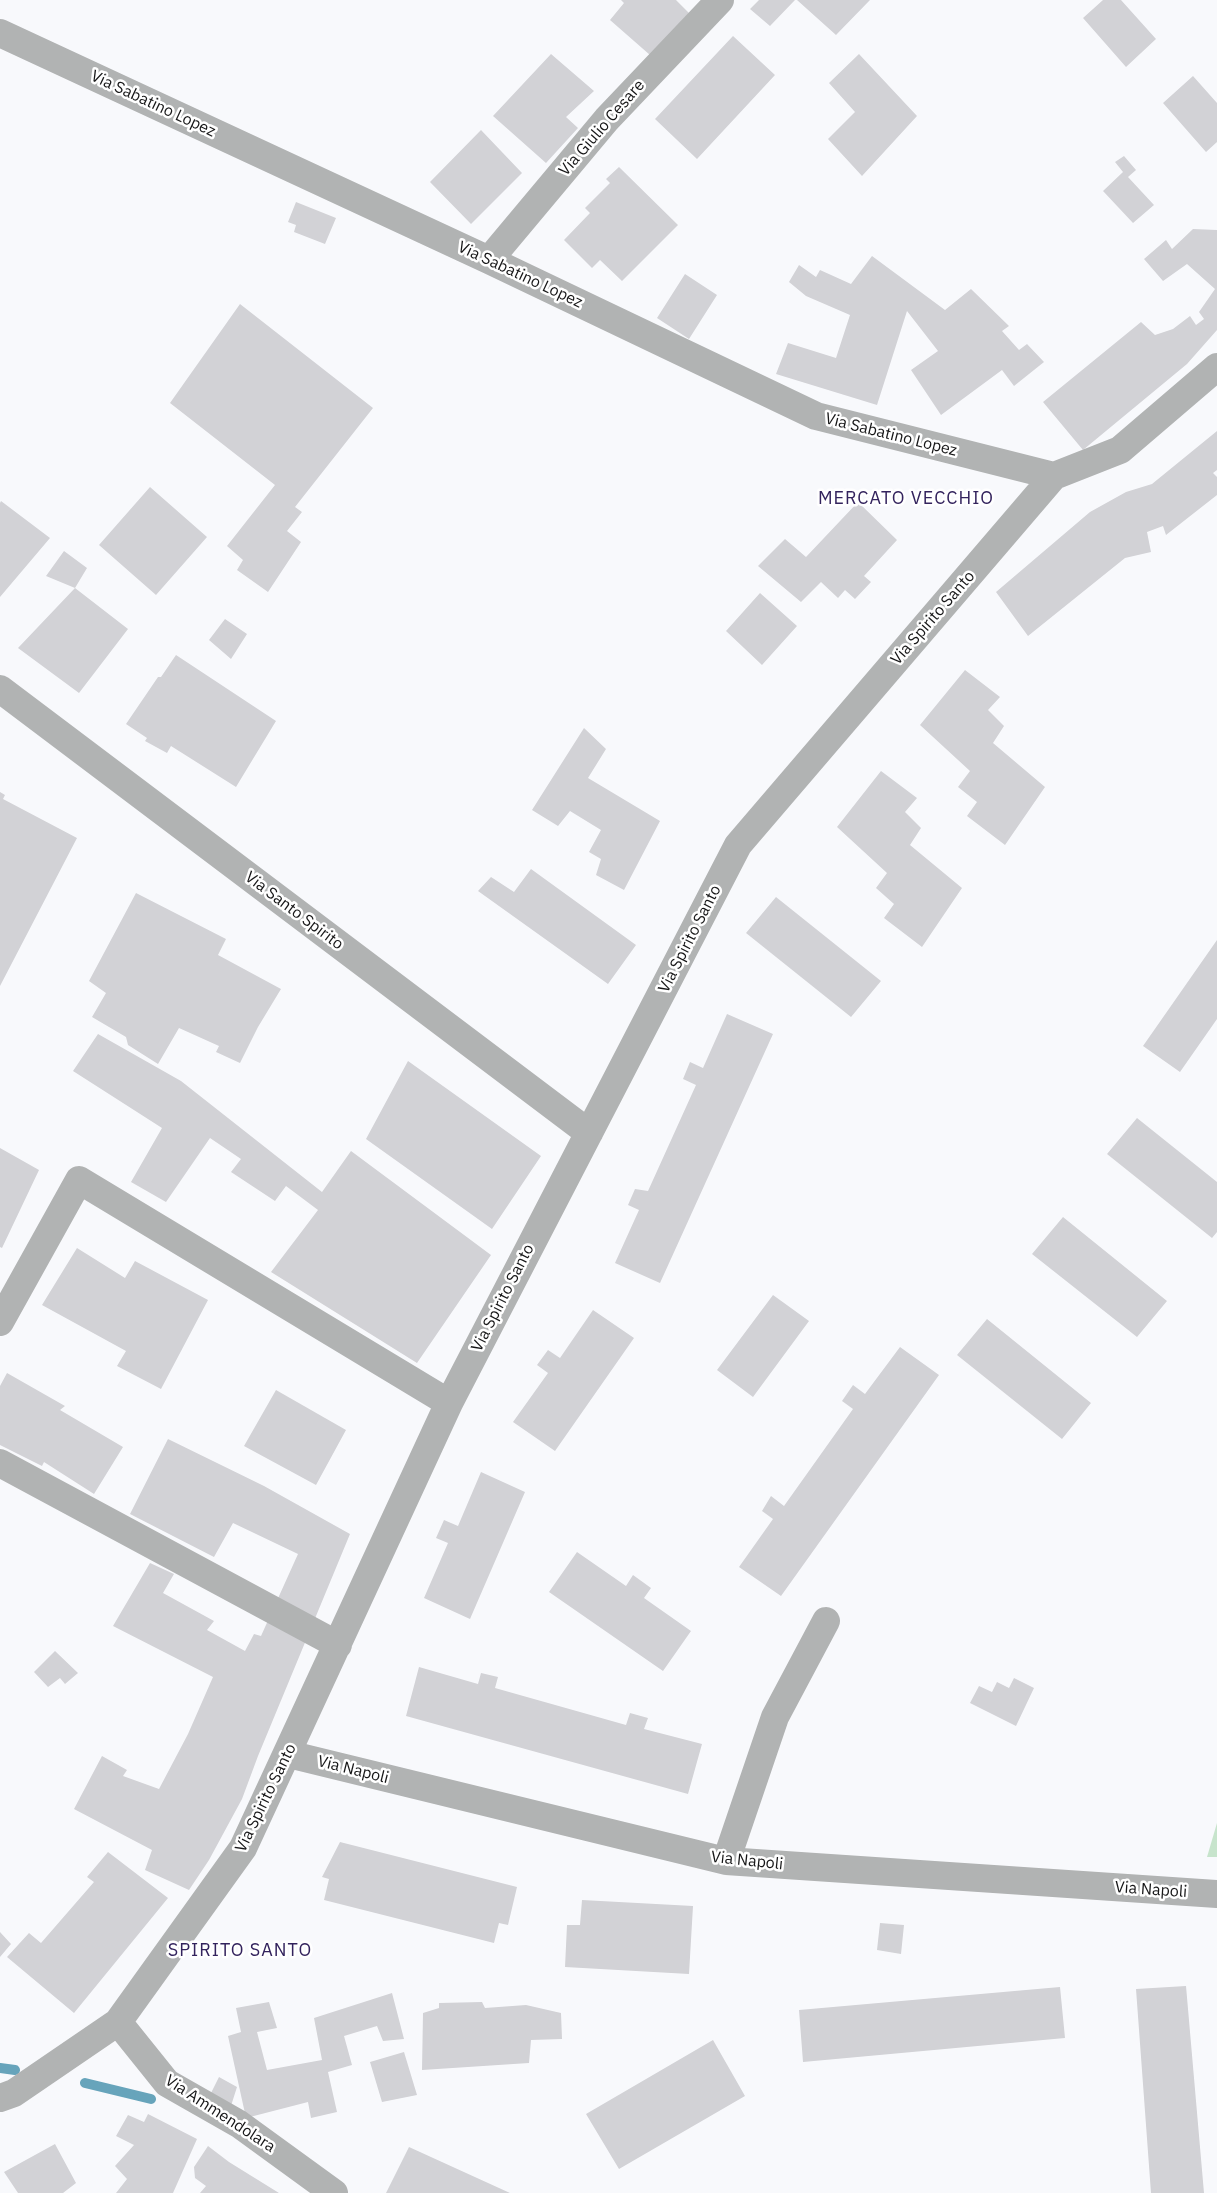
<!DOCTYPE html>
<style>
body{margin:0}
canvas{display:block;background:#f8f9fc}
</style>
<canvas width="1217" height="2193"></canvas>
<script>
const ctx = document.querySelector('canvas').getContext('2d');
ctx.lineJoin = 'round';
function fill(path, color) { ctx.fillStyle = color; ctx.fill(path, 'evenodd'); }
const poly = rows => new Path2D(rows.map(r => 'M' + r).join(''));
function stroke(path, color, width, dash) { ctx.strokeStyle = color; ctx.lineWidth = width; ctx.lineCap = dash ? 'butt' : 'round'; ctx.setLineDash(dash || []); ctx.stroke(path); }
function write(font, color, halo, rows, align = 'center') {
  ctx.font = font + ' "IBM Plex Sans",sans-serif'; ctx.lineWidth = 5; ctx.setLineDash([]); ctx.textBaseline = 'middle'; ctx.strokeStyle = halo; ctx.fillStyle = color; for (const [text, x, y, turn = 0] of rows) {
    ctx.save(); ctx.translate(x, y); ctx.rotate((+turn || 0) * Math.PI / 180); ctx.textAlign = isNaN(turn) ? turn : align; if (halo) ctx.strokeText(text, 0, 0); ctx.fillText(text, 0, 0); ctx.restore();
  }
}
const green = poly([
 [1217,1823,1217,1857,1207,1857]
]);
const stream = poly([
 [0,2068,15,2070],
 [85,2083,151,2099]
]);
const building = poly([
 [621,0,676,0,689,13,650,55,610,20,624,3],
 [759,0,795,0,770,26,750,9],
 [797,0,870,0,836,35],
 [1103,0,1121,0,1156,39,1126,67,1083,18],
 [733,36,775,75,697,159,655,119],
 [551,54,594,91,566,117,578,128,546,163,493,116],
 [859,54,917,116,862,176,828,139,855,112,829,83],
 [1193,76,1217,103,1217,142,1206,152,1163,103],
 [481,130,522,173,471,224,430,182],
 [1124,156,1136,170,1128,177,1154,205,1133,223,1103,191,1123,172,1115,162],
 [619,167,678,225,622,281,600,260,592,268,564,240,590,213,585,208,610,183,606,179],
 [296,202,336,218,325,244,294,232,296,225,288,222],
 [1193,229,1217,230,1217,330,1187,364,1083,450,1043,402,1141,322,1155,335,1173,329,1190,316,1196,325,1204,319,1199,312,1215,289,1187,264,1163,281,1144,259,1166,240,1172,249],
 [872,256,945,310,971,289,1009,326,1002,331,1019,350,1027,344,1044,362,1014,386,1002,370,941,415,911,370,938,351,907,311,877,405,776,374,788,343,836,358,850,315,806,296,789,282,799,265,816,277,820,270,851,284],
 [685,274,717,295,689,339,657,318],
 [240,304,373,408,295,507,302,512,287,531,301,542,268,592,237,570,243,560,227,546,275,485,170,403],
 [1217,431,1217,470,1213,473,1217,477,1217,495,1166,535,1163,526,1147,532,1151,552,1125,558,1028,636,996,592,1090,512,1126,492,1152,484],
 [150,487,207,537,156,595,99,545],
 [1,501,50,538,0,597,0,503],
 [858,502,897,540,864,576,871,582,855,599,845,590,838,598,821,582,801,602,758,566,785,539,806,557],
 [64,551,87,568,75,588,46,576],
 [75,588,128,629,79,693,18,648],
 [760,593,797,626,762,665,726,631],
 [225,619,247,634,231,659,209,640],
 [176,655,276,721,236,787,171,746,167,753,145,741,147,738,126,724,158,677,161,677],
 [965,670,1000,697,988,710,1004,726,993,743,1045,787,1005,845,967,816,977,802,958,787,970,771,920,725],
 [584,728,606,749,588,778,660,821,624,890,596,875,601,859,589,852,601,830,570,811,558,826,532,810],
 [881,771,917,798,905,812,921,828,910,845,962,888,922,947,884,918,894,904,876,888,887,873,837,827],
 [0,792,5,795,3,799,77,838,0,986],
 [531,869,636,945,608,984,478,891,491,877,514,892],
 [136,893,226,939,218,955,281,989,258,1027,240,1063,216,1052,219,1046,179,1028,158,1064,128,1045,126,1037,92,1017,106,993,89,981],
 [776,897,881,981,851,1017,746,933],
 [1217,940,1217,1019,1180,1072,1143,1046],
 [727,1014,773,1034,660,1283,615,1263,639,1210,628,1205,635,1189,648,1191,696,1085,683,1079,690,1062,703,1068],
 [98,1034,181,1081,322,1192,351,1151,491,1255,417,1363,271,1272,318,1210,286,1186,275,1201,231,1172,241,1159,210,1138,166,1202,131,1182,162,1128,73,1071],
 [408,1061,541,1156,492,1229,366,1139],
 [1137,1118,1217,1182,1217,1232,1212,1238,1107,1154],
 [0,1148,39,1170,2,1248,0,1247],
 [1063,1217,1167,1301,1137,1337,1032,1254],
 [77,1248,125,1278,135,1261,208,1300,161,1389,117,1366,126,1351,42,1305],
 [773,1295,809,1321,753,1397,717,1370],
 [593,1310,634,1338,555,1451,513,1422,548,1373,537,1365,548,1350,560,1358],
 [987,1319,1091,1403,1062,1439,957,1355],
 [900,1347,939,1375,781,1596,739,1567,773,1519,762,1511,771,1496,784,1506,853,1409,842,1401,853,1385,865,1394],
 [7,1373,65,1406,60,1410,123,1447,94,1494,44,1462,42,1466,0,1445,0,1386],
 [276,1390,346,1430,316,1485,244,1446],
 [168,1439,264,1486,350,1534,258,1756,242,1799,209,1860,189,1890,145,1870,152,1850,74,1809,102,1756,127,1770,123,1776,159,1789,188,1734,213,1677,113,1626,150,1563,174,1574,163,1593,214,1621,207,1630,245,1651,254,1634,261,1636,298,1554,233,1523,214,1557,130,1514],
 [481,1472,525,1492,470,1619,424,1598,448,1543,436,1538,444,1520,458,1526],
 [577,1552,626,1586,633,1575,651,1588,644,1598,691,1631,663,1671,549,1592],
 [55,1651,78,1673,65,1684,60,1678,48,1687,34,1672],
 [419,1667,478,1684,481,1673,498,1677,495,1688,626,1725,630,1713,648,1718,644,1729,702,1744,688,1794,406,1716],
 [1014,1678,1034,1688,1016,1726,970,1703,979,1686,992,1692,997,1682,1009,1688],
 [340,1842,517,1887,508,1925,499,1923,494,1943,324,1900,329,1879,322,1877],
 [108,1852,168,1898,74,2013,7,1957,29,1933,41,1943,94,1882,87,1877],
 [582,1900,693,1906,689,1974,565,1967,567,1925,580,1925],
 [880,1923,904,1925,901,1954,877,1950],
 [0,1932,11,1944,0,1957],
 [1186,1986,1204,2193,1151,2193,1136,1989],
 [1060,1987,1065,2038,803,2062,799,2010],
 [392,1993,404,2039,383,2041,377,2026,344,2036,352,2065,328,2072,337,2112,311,2118,308,2102,246,2118,228,2036,241,2032,236,2008,269,2002,277,2028,257,2032,267,2070,322,2060,314,2018],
 [482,2002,485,2008,526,2005,561,2013,562,2039,531,2040,529,2063,422,2070,423,2013,439,2008,439,2003],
 [713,2040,745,2096,619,2169,586,2114],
 [404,2052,417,2095,382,2102,370,2062],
 [219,2077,237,2087,230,2109,208,2099],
 [148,2114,197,2139,173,2193,116,2193,127,2179,115,2166,134,2145,116,2136,128,2115,144,2122],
 [55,2144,76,2183,63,2193,18,2193,4,2172],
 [208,2146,229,2162,279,2193,200,2193,206,2186,195,2178,194,2167],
 [409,2147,510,2193,386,2193]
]);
const minor = poly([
 [0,33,489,260,816,416,1054,476],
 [489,260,607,119,720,0],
 [0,689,589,1133],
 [0,1322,79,1180,449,1403],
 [0,1463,338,1645],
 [288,1754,726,1861,1217,1894],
 [726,1861,775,1717,826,1621],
 [118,2022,167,2083,239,2124,334,2193],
 [0,2098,14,2093,118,2022,243,1848,449,1403,738,845,1054,476,1120,450,1217,367]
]);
const streetNames = [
 ["Via Sabatino Lopez",153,104,25],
 ["Via Giulio Cesare",602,128,-49],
 ["Via Sabatino Lopez",520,275,25],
 ["Via Sabatino Lopez",891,435,14],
 ["Via Spirito Santo",933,618,-49],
 ["Via Santo Spirito",294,911,37],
 ["Via Spirito Santo",690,939,-63],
 ["Via Spirito Santo",503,1298,-63],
 ["Via Napoli",353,1770,14],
 ["Via Spirito Santo",266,1798,-64],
 ["Via Napoli",747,1861,6],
 ["Via Napoli",1151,1890,4],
 ["Via Ammendolara",220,2114,33]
];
const neighbourhoodNames = [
 ["MERCATO VECCHIO",906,499],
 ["SPIRITO SANTO",240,1951]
];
fill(green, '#c7e4cc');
stroke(stream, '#67a4bb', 10);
fill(building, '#d2d2d6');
stroke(minor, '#b1b3b3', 28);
write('16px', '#161617', '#fff', streetNames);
ctx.letterSpacing = '1px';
write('18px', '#33235d', '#fff', neighbourhoodNames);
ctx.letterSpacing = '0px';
</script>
